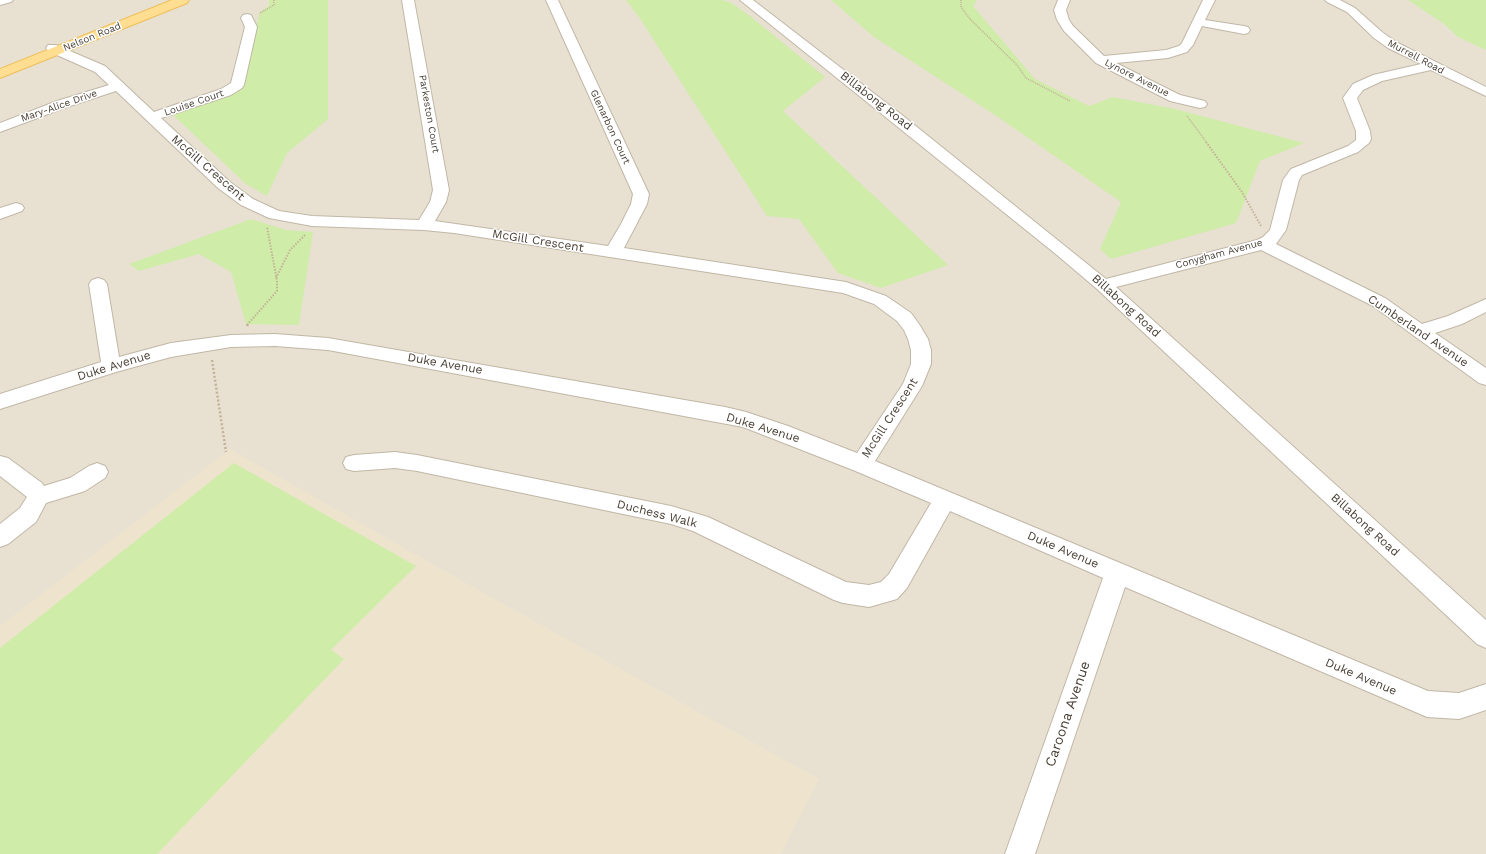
<!DOCTYPE html>
<style>
body{margin:0}
canvas{display:block;background:#f4efe5}
</style>
<canvas width="1486" height="854"></canvas>
<script>
const ctx = document.querySelector('canvas').getContext('2d');
ctx.lineJoin = 'round';
function fill(path, color) { ctx.fillStyle = color; ctx.fill(path, 'evenodd'); }
const poly = rows => new Path2D(rows.map(r => 'M' + r).join(''));
function stroke(path, color, width, dash) { ctx.strokeStyle = color; ctx.lineWidth = width; ctx.lineCap = dash ? 'butt' : 'round'; ctx.setLineDash(dash || []); ctx.stroke(path); }
function write(font, color, halo, rows, align = 'center') {
  ctx.font = font + ' "Work Sans",sans-serif'; ctx.lineWidth = 3; ctx.setLineDash([]); ctx.textBaseline = 'middle'; ctx.strokeStyle = halo; ctx.fillStyle = color; for (const [text, x, y, turn = 0] of rows) {
    ctx.save(); ctx.translate(x, y); ctx.rotate((+turn || 0) * Math.PI / 180); ctx.textAlign = isNaN(turn) ? turn : align; if (halo) ctx.strokeText(text, 0, 0); ctx.fillText(text, 0, 0); ctx.restore();
  }
}
const residential = poly([
 [0,0,1486,0,1486,854,0,854]
]);
const education = poly([
 [230,449,464,582,819,779,781,854,0,854,0,626]
]);
const green = poly([
 [269,0,328,0,328,119,287,153,267,196,246,184,172,114,237,92,242,86,260,12,269,6],
 [626,0,722,0,730,2,750,16,825,77,783,111,948,265,881,288,838,273,799,219,767,216,639,17],
 [831,0,977,0,973,6,1035,79,1089,106,1113,97,1175,109,1304,143,1260,161,1236,223,1111,259,1100,249,1121,202,998,117,874,37],
 [1408,0,1486,0,1486,50,1458,37,1444,24],
 [251,219,286,230,313,232,299,325,246,324,231,272,199,254,139,271,129,264],
 [234,463,416,566,331,650,344,659,157,854,0,854,0,648]
]);
const pathFar2 = poly([
 [961,0,961,7,970,19,1017,65,1026,78,1070,101],
 [260,13,274,5,274,0],
 [1187,116,1207,143]
]);
const pathFar1 = poly([
 [1206,142,1242,192,1261,226],
 [276,278,290,250,306,234],
 [247,325,277,291,277,281,267,227]
]);
const path = poly([
 [247,326,248,324],
 [212,360,226,452]
]);
const minor = poly([
 [0,0,13,0,11,2,0,5,0,0],
 [402,0,414,0,449,190,446,202,435,221,608,246,621,224,631,204,633,194,546,0,558,0,649,194,647,204,624,248,846,282,886,296,911,313,919,324,928,339,931,350,931,364,922,386,875,461,1428,691,1459,693,1486,684,1486,710,1459,719,1427,717,1125,587,1035,854,1005,854,1103,578,950,511,907,588,897,599,869,607,843,603,834,600,693,531,671,524,417,471,395,468,354,471,346,469,343,463,346,457,354,455,395,452,417,455,671,506,708,517,846,582,869,585,881,582,889,574,931,503,853,470,743,427,328,350,275,346,231,347,171,357,116,372,0,409,0,394,101,362,89,284,92,280,98,278,104,280,107,284,119,357,171,343,231,335,275,334,328,338,725,407,746,412,788,426,857,453,903,384,911,364,911,350,908,339,904,330,897,321,874,304,843,293,824,290,454,233,424,230,312,226,269,218,241,205,218,188,116,91,67,107,0,132,0,123,57,101,109,85,95,72,48,51,46,48,48,45,56,45,105,66,154,112,221,89,231,83,245,27,241,18,243,15,247,14,251,15,257,27,244,85,242,88,231,95,161,118,230,182,253,199,279,211,312,216,419,220,430,202,433,190,402,0],
 [740,0,753,0,902,115,1106,279,1257,240,1263,237,1270,230,1283,180,1291,169,1348,146,1356,140,1356,131,1343,98,1353,84,1373,75,1421,64,1388,48,1374,38,1347,12,1327,2,1325,0,1340,0,1355,8,1382,32,1396,42,1486,87,1486,96,1431,70,1382,81,1363,90,1357,98,1370,131,1371,139,1369,143,1358,152,1302,175,1299,180,1286,230,1276,244,1385,298,1422,324,1448,316,1486,299,1486,312,1462,324,1435,333,1486,368,1486,385,1479,383,1373,306,1261,250,1116,287,1486,620,1486,648,1477,644,1097,289,1057,255,740,0],
 [1058,0,1070,0,1066,10,1069,20,1073,26,1104,56,1166,50,1179,46,1182,43,1203,0,1215,0,1205,20,1244,26,1248,27,1250,30,1248,33,1244,34,1202,26,1193,45,1187,52,1168,58,1116,63,1180,95,1205,101,1207,104,1205,107,1200,108,1170,101,1096,63,1064,31,1057,20,1054,10,1058,0],
 [16,203,22,205,24,208,22,211,0,219,0,208,16,203],
 [0,456,8,458,42,483,44,486,70,478,89,466,97,463,105,466,108,472,105,478,85,491,46,503,36,522,8,544,0,547,0,524,20,508,27,497,0,476,0,456]
]);
const major = poly([
 [172,0,189,0,187,3,0,78,0,69,172,0]
]);
const farStreetnames = [
 ["Nelson Road",92,37,-22],
 ["Murrell Road",1416,57,28],
 ["Lynore Avenue",1137,78,27],
 ["Louise Court",194,103,-19],
 ["Mary-Alice Drive",59,106,-19],
 ["Parkeston Court",429,114,80],
 ["Glenarbon Court",610,127,65],
 ["Conygham Avenue",1219,254,-15]
];
const streetNames = [
 ["Billabong Road",876,101,38],
 ["McGill Crescent",208,168,41],
 ["McGill Crescent",538,241,9],
 ["Billabong Road",1126,306,42],
 ["Cumberland Avenue",1418,331,34],
 ["Duke Avenue",445,364,10],
 ["Duke Avenue",114,366,-17],
 ["McGill Crescent",890,418,-57],
 ["Duke Avenue",763,428,17],
 ["Duchess Walk",657,514,14],
 ["Billabong Road",1365,525,42],
 ["Duke Avenue",1063,550,23],
 ["Duke Avenue",1361,677,23]
];
const nearStreetnames = [
 ["Caroona Avenue",1068,714,-71]
];
fill(residential, '#e8e1d2');
fill(education, '#eee4cd');
fill(green, '#cfeca9');
stroke(minor, '#c0b7a6', 2);
stroke(major, '#eebe59', 2);
stroke(pathFar2, '#c3b296', 1.5, [1, 1]);
stroke(pathFar1, '#c3b296', 2, [1.5, 1.5]);
stroke(path, '#c3b296', 2.5, [2, 2]);
fill(minor, '#fff');
fill(major, '#ffde92');
write('10px', '#473f34', '#fff', farStreetnames);
write('12px', '#473f34', '#fff', streetNames);
write('14px', '#473f34', '#fff', nearStreetnames);
</script>
